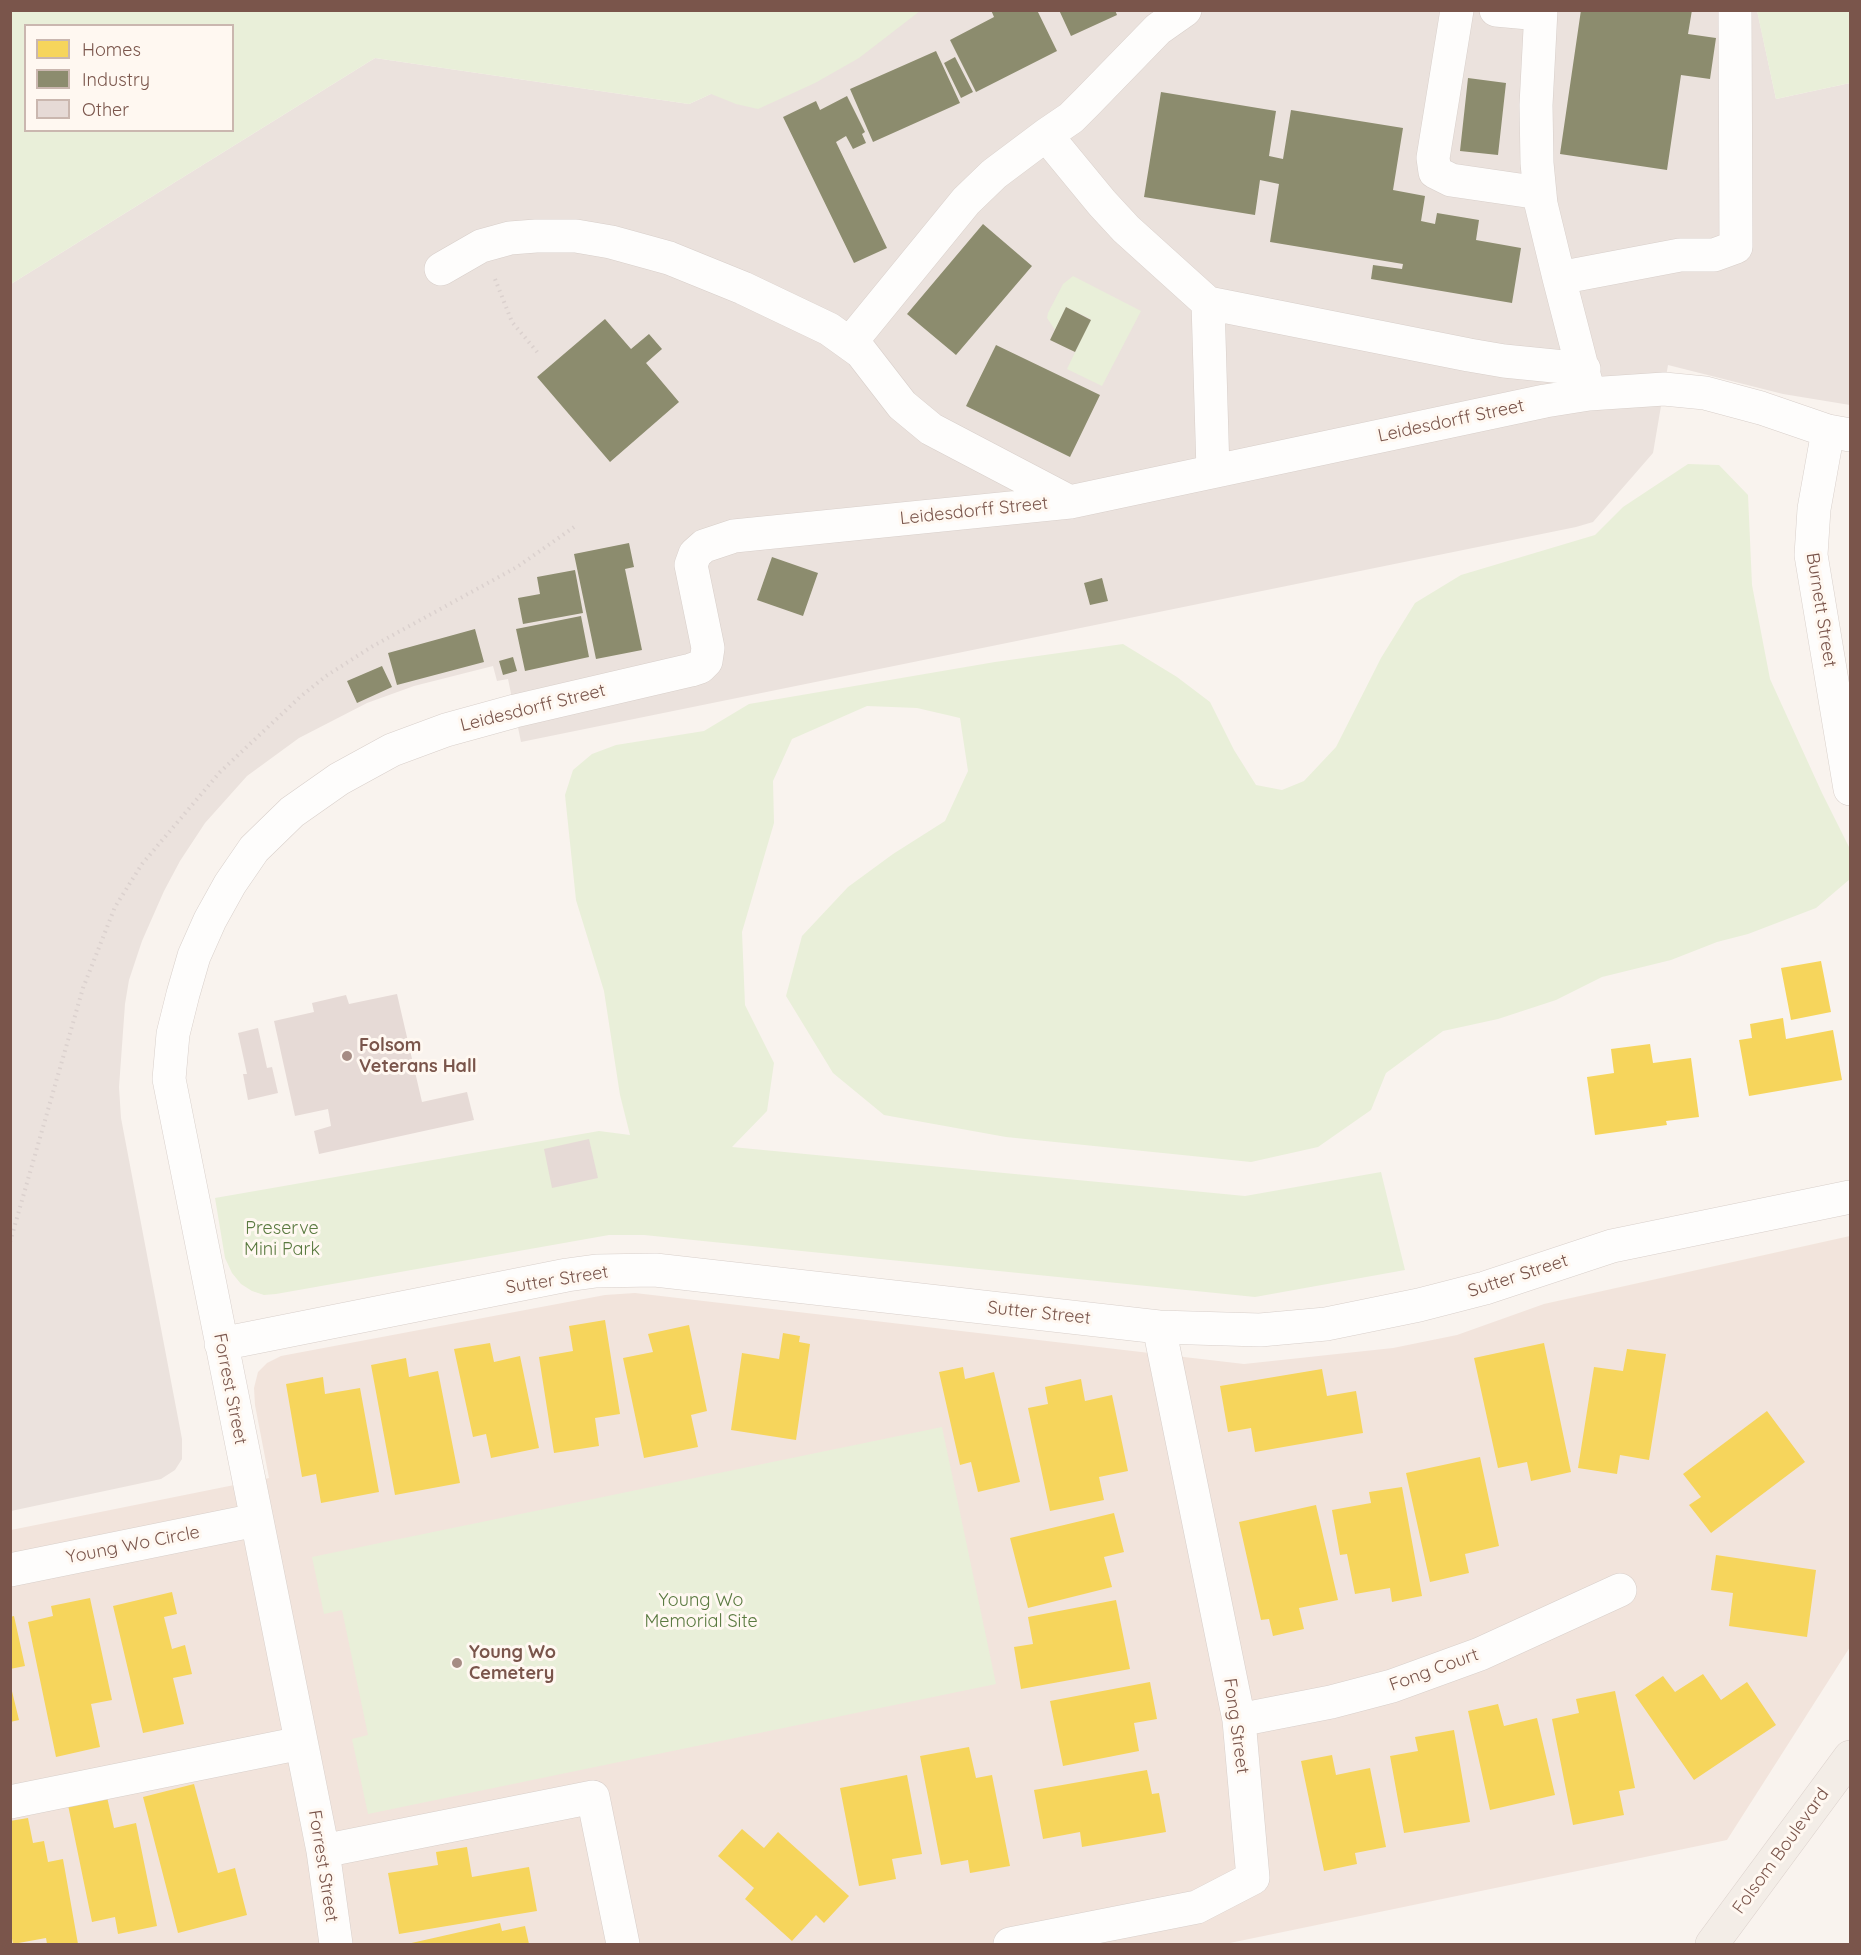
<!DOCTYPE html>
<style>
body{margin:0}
#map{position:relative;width:1861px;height:1955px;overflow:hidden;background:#f9f3ee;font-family:Quicksand,sans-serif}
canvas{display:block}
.frame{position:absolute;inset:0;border:12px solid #7a554b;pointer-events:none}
.legend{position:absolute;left:24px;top:24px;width:210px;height:108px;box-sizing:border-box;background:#fff8f1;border:2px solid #cab7af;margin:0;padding:8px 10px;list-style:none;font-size:18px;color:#7a554b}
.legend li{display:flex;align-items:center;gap:12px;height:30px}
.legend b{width:30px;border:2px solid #cab7af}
</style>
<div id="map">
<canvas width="1861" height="1955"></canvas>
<div class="frame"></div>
<ul class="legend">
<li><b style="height:16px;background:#f6d55c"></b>Homes</li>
<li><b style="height:16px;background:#8c8c6e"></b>Industry</li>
<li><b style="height:16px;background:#e6dad6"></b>Other</li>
</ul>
</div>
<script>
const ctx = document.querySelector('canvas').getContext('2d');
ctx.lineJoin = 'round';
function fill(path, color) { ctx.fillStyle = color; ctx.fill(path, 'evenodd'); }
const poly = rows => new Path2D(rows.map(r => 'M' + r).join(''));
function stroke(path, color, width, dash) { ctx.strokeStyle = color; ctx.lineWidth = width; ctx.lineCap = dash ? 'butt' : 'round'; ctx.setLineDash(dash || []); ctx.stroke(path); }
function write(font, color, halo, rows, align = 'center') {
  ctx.font = font + ' Quicksand,sans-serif'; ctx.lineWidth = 6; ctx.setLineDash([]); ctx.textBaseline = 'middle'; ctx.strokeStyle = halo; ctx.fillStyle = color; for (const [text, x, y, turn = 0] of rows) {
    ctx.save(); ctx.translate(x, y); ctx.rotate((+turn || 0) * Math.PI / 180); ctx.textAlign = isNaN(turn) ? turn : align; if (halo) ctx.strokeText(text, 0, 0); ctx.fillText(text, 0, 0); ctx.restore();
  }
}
const residential = poly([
 [1850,1236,1850,1647,1727,1840,1225,1944,11,1944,11,1530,269,1478,255,1405,254,1388,258,1372,267,1363,281,1356,605,1295,635,1293,1244,1364,1393,1348,1457,1335,1544,1304]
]);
const industrial = poly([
 [1757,10,1776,99,1850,83,1850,405,1783,394,1668,365,1653,453,1593,522,1576,527,521,742,508,679,497,681,493,666,414,686,367,703,299,738,247,776,205,823,180,861,164,891,142,941,129,980,125,1004,119,1087,121,1118,182,1439,182,1459,175,1470,161,1479,11,1511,11,284,375,58,689,104,893,11]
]);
const green = poly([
 [10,11,11,10,920,11,859,58,815,83,758,109,736,104,711,94,689,104,375,58,11,284],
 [26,26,232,26,232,130,26,130],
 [1757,11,1850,11,1850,83,1776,99],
 [1073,276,1141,311,1102,386,1067,369,1091,319,1066,307,1055,330,1047,318,1048,313,1063,284],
 [1688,464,1719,465,1748,495,1752,585,1770,679,1822,793,1850,849,1850,879,1816,908,1748,934,1717,942,1671,960,1602,977,1556,1000,1498,1019,1443,1031,1386,1073,1371,1110,1318,1147,1251,1162,1006,1137,884,1115,833,1073,786,996,802,936,848,887,893,854,945,821,968,771,960,718,917,708,867,706,792,739,773,781,774,823,742,932,745,1005,774,1063,767,1111,732,1147,1245,1196,1381,1172,1405,1270,1255,1297,644,1235,609,1235,276,1294,264,1295,252,1291,241,1284,232,1273,225,1258,215,1198,599,1131,630,1135,620,1095,604,991,576,900,565,795,573,770,592,754,616,745,704,731,749,704,995,662,1123,644,1177,677,1210,702,1234,750,1256,785,1282,790,1304,781,1336,747,1381,658,1415,603,1461,575,1595,535,1623,507],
 [942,1427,996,1684,368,1814,352,1739,368,1735,342,1610,324,1614,312,1557]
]);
const homes = poly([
 [1821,961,1831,1012,1791,1020,1781,968],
 [1783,1018,1786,1039,1833,1030,1842,1080,1749,1096,1739,1040,1752,1038,1750,1024],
 [1650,1044,1653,1063,1691,1058,1699,1117,1666,1121,1667,1125,1595,1135,1587,1077,1614,1073,1611,1049],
 [605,1320,620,1414,595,1418,599,1446,554,1453,539,1357,573,1351,569,1326],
 [689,1325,707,1411,691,1415,698,1447,644,1458,623,1358,653,1352,648,1334],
 [783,1333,800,1336,799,1342,810,1344,796,1440,731,1430,742,1353,779,1359],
 [490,1343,494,1362,520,1356,539,1448,491,1458,486,1434,473,1437,454,1349],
 [1544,1343,1571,1472,1531,1481,1527,1462,1498,1468,1474,1358],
 [1627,1349,1666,1354,1649,1460,1620,1455,1617,1474,1578,1468,1594,1367,1623,1371],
 [406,1358,409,1377,438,1371,460,1483,395,1495,371,1365],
 [963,1367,965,1379,994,1372,1020,1482,978,1492,971,1462,960,1465,939,1372],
 [1322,1369,1327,1396,1356,1391,1363,1433,1255,1452,1251,1428,1228,1432,1220,1386],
 [323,1377,325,1394,360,1388,379,1492,321,1503,316,1474,302,1477,286,1384],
 [1081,1379,1085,1401,1112,1395,1128,1471,1099,1477,1104,1500,1050,1511,1028,1408,1048,1404,1045,1387],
 [1767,1411,1805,1462,1711,1533,1689,1505,1701,1497,1683,1474],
 [1480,1457,1499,1546,1465,1554,1469,1573,1430,1582,1406,1473],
 [1402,1487,1422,1596,1392,1602,1390,1588,1355,1594,1347,1554,1340,1555,1332,1510,1371,1503,1369,1492],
 [1316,1505,1338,1600,1299,1608,1304,1629,1273,1636,1269,1619,1261,1620,1239,1522],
 [1114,1513,1124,1552,1104,1557,1112,1587,1028,1608,1010,1538],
 [1716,1555,1816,1570,1807,1637,1729,1626,1733,1593,1711,1590],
 [172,1592,177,1614,164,1617,172,1649,185,1645,192,1674,173,1678,184,1724,143,1733,113,1606],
 [90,1598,112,1700,91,1704,100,1747,56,1757,28,1622,53,1616,51,1606],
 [1116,1600,1130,1669,1021,1689,1014,1647,1033,1644,1028,1617],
 [14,1616,25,1666,10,1669,10,1617],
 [1703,1674,1721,1700,1747,1682,1776,1725,1694,1780,1635,1695,1663,1676,1675,1692],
 [1150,1682,1157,1719,1134,1723,1139,1751,1063,1766,1050,1701],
 [10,1683,19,1720,10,1722],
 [1615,1691,1635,1788,1619,1791,1624,1815,1573,1825,1552,1719,1579,1713,1576,1699],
 [1498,1704,1504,1726,1537,1718,1555,1795,1490,1810,1468,1711],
 [1454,1730,1470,1822,1404,1833,1390,1756,1418,1751,1415,1737],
 [969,1747,976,1778,992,1775,1010,1866,970,1873,968,1860,941,1865,920,1756],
 [1332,1755,1336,1775,1370,1768,1386,1847,1355,1853,1357,1864,1324,1871,1301,1761],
 [1147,1770,1152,1794,1159,1793,1166,1832,1082,1847,1080,1832,1043,1839,1034,1790],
 [907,1775,922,1854,892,1859,896,1879,859,1886,840,1788],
 [194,1784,218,1873,235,1868,247,1915,178,1933,143,1797],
 [107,1797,114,1828,136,1823,157,1926,118,1934,115,1917,92,1922,68,1805],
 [28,1818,33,1843,44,1841,48,1862,63,1859,78,1944,47,1944,46,1938,13,1944,10,1928,10,1821],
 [742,1829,764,1848,778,1832,849,1896,824,1923,816,1915,792,1941,745,1899,754,1888,718,1856],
 [467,1847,472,1877,529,1867,537,1911,399,1934,388,1873,438,1865,436,1852],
 [500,1923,502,1931,525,1926,529,1944,407,1944]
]);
const industry = poly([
 [991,10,1037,10,1057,51,976,92,950,40,994,17],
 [1059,10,1115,10,1117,15,1071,36],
 [1581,10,1692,10,1688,34,1716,38,1710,79,1681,75,1667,170,1560,154],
 [936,51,960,103,873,142,850,89],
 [955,57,973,92,961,98,944,63],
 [1468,78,1506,83,1498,155,1460,151],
 [1161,92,1276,111,1269,156,1283,159,1291,110,1403,128,1393,190,1425,196,1421,221,1435,224,1437,213,1479,220,1476,240,1521,248,1512,303,1371,279,1373,265,1402,269,1403,264,1270,242,1279,184,1260,180,1255,215,1144,197],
 [847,96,865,132,862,134,866,143,853,149,846,136,836,142,887,248,854,263,783,117,816,101,820,110],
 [983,224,1032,266,956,355,907,314],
 [1066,307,1091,320,1075,352,1050,340],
 [605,319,631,349,649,334,662,349,646,363,679,402,610,462,537,377],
 [996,345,1100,395,1070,457,966,406],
 [629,543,634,567,625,569,642,650,596,659,574,554],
 [772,557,818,573,803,616,757,600],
 [575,570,583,613,523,624,518,598,540,594,537,577],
 [1102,578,1108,601,1090,605,1084,583],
 [581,616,589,657,525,671,516,629],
 [475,629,484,662,397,685,388,653],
 [513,657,517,671,503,675,499,661],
 [382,666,392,687,357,703,347,681]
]);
const building = poly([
 [397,994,422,1102,467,1092,474,1120,319,1154,314,1131,331,1126,328,1109,295,1116,274,1021,314,1012,312,1003,346,995,349,1004],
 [258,1028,267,1068,272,1067,278,1093,248,1100,243,1074,247,1074,238,1033],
 [589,1139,598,1178,552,1188,544,1149]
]);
const path = poly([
 [495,279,512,322,538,353],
 [10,1242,83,988,115,907,142,864,220,772,300,697,326,676,373,646,517,567,577,525]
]);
const minor = poly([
 [1457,10,1433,158,1435,172,1451,180,1540,193],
 [1496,10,1540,14],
 [1541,10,1536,105,1537,163,1541,204,1559,278],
 [1046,135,1071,118,1087,102,1158,29,1185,10],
 [441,269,481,246,510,238,536,236,576,236,611,242,669,258,743,288,829,329,861,352,902,405,931,429,1070,502],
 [1208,303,1469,355,1504,361,1584,369],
 [850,343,966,201,994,174,1046,135,1102,203,1126,229,1208,303,1213,471],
 [1589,394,1559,278,1680,255,1714,255,1736,247,1735,10],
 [1828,431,1814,509,1811,555,1850,789],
 [221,1344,567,1275,596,1271,655,1270,1159,1327,1260,1330,1326,1324,1419,1305,1485,1288,1612,1246,1850,1197],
 [10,1570,256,1520],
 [1239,1720,1331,1702,1392,1686,1480,1654,1620,1590],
 [10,1802,301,1743],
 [323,1851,593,1797,623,1944],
 [336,1944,323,1851,169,1079,173,1034,183,994,194,956,210,920,230,884,254,849,292,812,339,779,392,750,446,730,515,711,691,670,700,667,706,661,708,648,691,565,695,554,704,546,734,536,1070,502,1545,401,1589,394,1664,389,1705,393,1761,408,1828,431,1850,435],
 [1010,1944,1197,1907,1253,1878,1239,1720,1159,1327]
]);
const major = poly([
 [1712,1944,1850,1757]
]);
const markers = [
 [347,1056,6,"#a68c84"],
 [457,1663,6,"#a68c84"]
];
const streetNames = [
 ["Leidesdorff Street",1451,421,-12],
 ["Leidesdorff Street",974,511,-6],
 ["Burnett Street",1821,610,81],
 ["Leidesdorff Street",533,708,-14],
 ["Sutter Street",1518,1276,-18],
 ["Sutter Street",557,1280,-9],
 ["Sutter Street",1039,1313,6],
 ["Forrest Street",230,1389,79],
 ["Young Wo Circle",133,1545,-11],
 ["Fong Court",1434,1670,-20],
 ["Fong Street",1236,1726,82],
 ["Folsom Boulevard",1781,1851,-54],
 ["Forrest Street",323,1866,81]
];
const poiNames = [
 ["Folsom",359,1046],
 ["Veterans Hall",359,1067],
 ["Young Wo",469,1653],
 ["Cemetery",469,1674]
];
const parkNames = [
 ["Preserve",282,1229],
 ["Mini Park",282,1250],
 ["Young Wo",701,1601],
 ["Memorial Site",701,1622]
];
fill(residential, '#f2e4dc');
fill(industrial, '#ebe2dd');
fill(green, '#e9efd9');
fill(homes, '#f6d55c');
fill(industry, '#8c8c6e');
fill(building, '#e6dad6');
stroke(minor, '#d8cfca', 34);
stroke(major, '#dacfca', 34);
stroke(path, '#dbd1ce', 4, [1.5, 4.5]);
stroke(minor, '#fefdfc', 33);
stroke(major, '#f3ede7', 33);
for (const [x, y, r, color] of markers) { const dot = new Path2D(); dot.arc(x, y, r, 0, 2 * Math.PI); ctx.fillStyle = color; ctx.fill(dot); stroke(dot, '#fff8f1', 2); }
write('18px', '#7a554b', '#fff8f1', streetNames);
write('bold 18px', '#7a554b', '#fff8f1', poiNames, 'left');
write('18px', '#5a7a40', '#fff8f1', parkNames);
</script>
